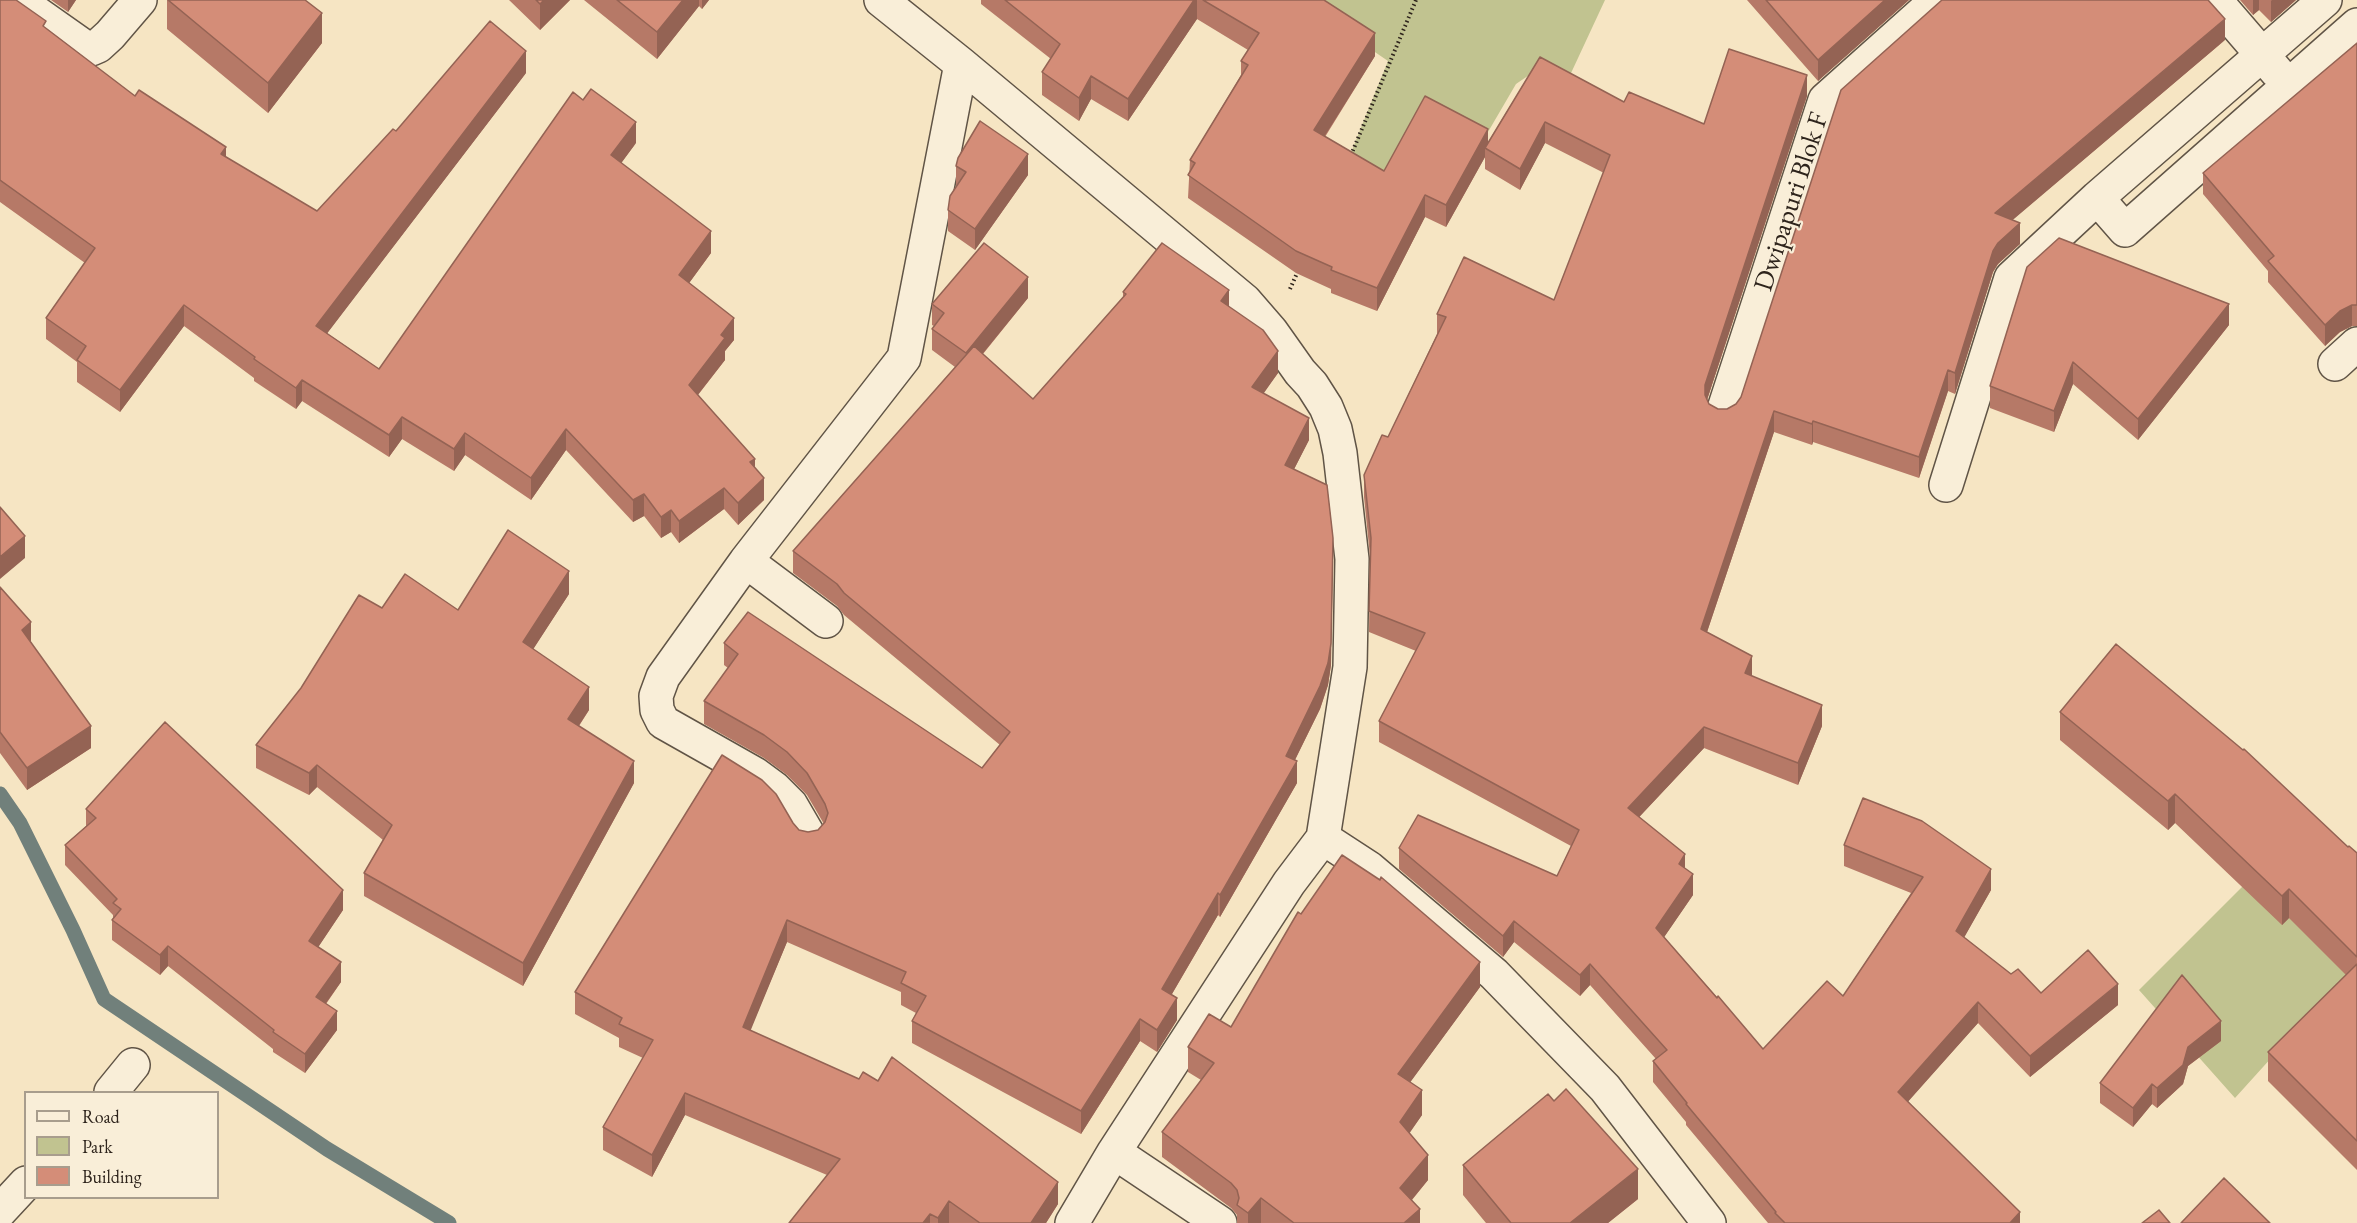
<!DOCTYPE html>
<style>
body{margin:0}
#map{position:relative;width:2357px;height:1223px;overflow:hidden;background:#f6e5c3;font-family:"EB Garamond",serif}
canvas{display:block}
.legend{position:absolute;left:24px;top:1091px;width:195px;height:108px;box-sizing:border-box;background:#f9eed8;border:2px solid #a89d8d;margin:0;padding:8px 10px;list-style:none;font-size:18px;color:#2e241c}
.legend li{display:flex;align-items:center;gap:12px;height:30px}
.legend b{width:30px;border:2px solid #a89d8d}
</style>
<div id="map">
<canvas width="2357" height="1223"></canvas>
<ul class="legend">
<li><b style="height:8px;background:#f9eed8"></b>Road</li>
<li><b style="height:16px;background:#c1c390"></b>Park</li>
<li><b style="height:16px;background:#d48d78"></b>Building</li>
</ul>
</div>
<script>
const ctx = document.querySelector('canvas').getContext('2d');
ctx.lineJoin = 'round';
function fill(path, color) { ctx.fillStyle = color; ctx.fill(path, 'evenodd'); }
const poly = rows => new Path2D(rows.map(r => 'M' + r).join(''));
function stroke(path, color, width, dash) { ctx.strokeStyle = color; ctx.lineWidth = width; ctx.lineCap = dash ? 'butt' : 'round'; ctx.setLineDash(dash || []); ctx.stroke(path); }
function write(font, color, halo, rows, align = 'center') {
  ctx.font = font + ' "EB Garamond",serif'; ctx.lineWidth = 4.5; ctx.setLineDash([]); ctx.textBaseline = 'middle'; ctx.strokeStyle = halo; ctx.fillStyle = color; for (const [text, x, y, turn = 0] of rows) {
    ctx.save(); ctx.translate(x, y); ctx.rotate((+turn || 0) * Math.PI / 180); ctx.textAlign = isNaN(turn) ? turn : align; if (halo) ctx.strokeText(text, 0, 0); ctx.fillText(text, 0, 0); ctx.restore();
  }
}
const green = poly([
 [1299,0,1605,0,1565,86,1535,71,1516,84,1436,221,1348,160,1388,61],
 [2277,852,2357,963,2235,1098,2139,990]
]);
const stream = poly([
 [0,794,20,823,73,930,104,999,327,1149,449,1223]
]);
const path = poly([
 [1351,155,1416,0],
 [1290,289,1298,271]
]);
const minor = poly([
 [18,0,86,48,91,49,98,46,110,35,140,0],
 [881,0,961,64,1245,301,1271,331,1300,372,1312,385,1326,407,1335,429,1340,453,1352,559,1350,667,1323,838,1289,883,1114,1152,1072,1223],
 [2215,0,2277,72],
 [2325,0,2097,198,2125,230,2357,25],
 [2335,364,2357,344],
 [1723,412,1825,100,1937,0],
 [1946,485,2011,278,2097,198],
 [746,561,663,677,656,696,657,710,663,722,755,774,774,788,791,805,809,836],
 [826,621,746,561,904,358,961,64],
 [1323,838,1369,868,1494,974,1605,1088,1709,1223],
 [111,1092,133,1065],
 [1114,1152,1220,1223],
 [0,1211,26,1183]
]);
const wall = poly([
 [0,0,46,28,135,96,226,157,317,211,396,131,526,73,327,333,379,369,636,143,621,163,711,253,689,283,734,340,725,351,725,360,698,395,755,468,764,500,738,525,724,509,679,543,671,532,661,538,644,516,633,522,566,450,531,500,465,455,454,471,402,439,389,457,302,401,296,409,254,381,254,378,184,326,120,412,77,382,77,362,46,339,46,318,85,263,0,202],
 [51,0,76,0,68,12],
 [167,0,305,0,322,43,268,113,167,29],
 [509,0,570,0,540,30],
 [584,0,709,0,702,9,699,6,657,59],
 [981,0,1324,0,1375,56,1325,137,1384,171,1488,142,1540,57,1624,102,1704,124,1807,96,1707,400,1709,404,1718,409,1727,409,1736,404,2225,40,2012,220,2020,244,1998,264,1993,272,1955,394,1948,391,1919,478,1813,442,1812,445,1774,432,1707,632,1752,676,1822,726,1798,785,1704,748,1639,817,1685,868,1693,895,1664,937,1763,1049,1843,996,1911,893,1844,866,1844,845,1991,890,1964,937,2011,974,2041,993,2118,1005,2030,1077,1978,1023,1908,1101,2020,1223,1768,1223,1686,1125,1686,1122,1653,1082,1653,1061,1656,1059,1590,985,1580,996,1514,942,1503,957,1399,869,1399,848,1557,876,1571,846,1379,742,1379,721,1416,651,1369,632,1370,556,1364,497,1364,475,1388,437,1437,334,1437,314,1554,300,1604,173,1545,143,1520,190,1485,169,1485,157,1446,227,1425,217,1377,311,1331,293,1331,289,1296,273,1188,198,1190,160,1241,75,1241,61,1248,50,1197,19,1128,121,1091,99,1079,121,1042,95,1042,72,1051,59,981,4],
 [1747,0,1909,0,1818,81],
 [2240,0,2296,0,2271,22,2259,10,2253,15],
 [2357,43,2357,326,2352,326,2340,332,2325,346,2268,282,2268,271,2203,194,2203,173],
 [956,166,1028,175,975,250,948,231,948,210,956,187],
 [2027,267,2229,325,2138,440,2073,384,2054,432,1990,408,1990,386],
 [1123,292,1229,307,1278,373,1263,393,1309,440,1294,469,1331,665,1328,685,1320,709,1295,760,1297,783,1220,917,1218,915,1172,994,1177,1020,1157,1052,1140,1041,1081,1134,912,1043,912,1021,916,1013,901,1005,901,992,787,942,750,1030,1058,1204,1046,1223,789,1223,827,1175,685,1115,652,1177,603,1150,603,1127,643,1058,619,1047,619,1038,575,1014,575,992,793,823,799,830,808,832,818,830,824,824,807,795,787,775,764,758,704,724,704,701,728,668,724,665,724,643,982,768,1000,745,844,615,837,606,793,573,793,551,955,367,932,350,932,329,934,326,932,325,932,304,1028,298,983,354,1033,399,1123,297],
 [0,587,91,748,27,790,0,753],
 [569,594,533,649,589,710,579,726,634,783,523,986,364,896,364,873,383,840,317,787,309,795,256,768,256,745,382,608,458,610],
 [2060,712,2348,847,2357,853,2357,1170,2268,1081,2268,1052,2346,975,2289,918,2282,925,2175,823,2168,830,2060,740],
 [86,809,343,910,318,947,341,982,326,1004,337,1030,305,1073,273,1052,273,1049,168,966,160,975,112,940,112,920,113,918,113,915,65,865,65,845,86,826],
 [1301,914,1480,987,1410,1082,1422,1115,1409,1133,1428,1180,1412,1200,1420,1223,1237,1223,1237,1215,1231,1208,1162,1157,1162,1132,1201,1080,1188,1072,1188,1047,1231,1027],
 [2221,1041,2188,1066,2183,1084,2157,1108,2152,1104,2133,1127,2100,1103,2100,1083],
 [1554,1101,1638,1199,1608,1223,1486,1223,1463,1195,1463,1165]
]);
const shadedWall = poly([
 [68,0,76,0,68,12],
 [544,0,570,0,540,30,540,4],
 [683,0,699,0,699,6,657,59,657,32],
 [702,0,709,0,702,9],
 [1194,0,1197,0,1197,19,1128,121,1128,99],
 [1885,0,1909,0,1818,81,1818,60],
 [2253,0,2259,0,2259,10,2253,15],
 [2272,0,2296,0,2271,22,2271,1],
 [322,13,322,43,268,113,268,83],
 [2225,19,2225,40,1995,235,1995,213],
 [1375,33,1375,56,1314,153,1314,130],
 [526,51,526,73,316,348,316,326],
 [1807,75,1807,96,1705,406,1705,385],
 [1091,76,1091,99,1079,121,1079,98],
 [636,122,636,143,611,177,611,155],
 [1545,122,1545,143,1520,190,1520,169],
 [1488,129,1488,150,1485,148,1485,157,1446,227,1446,205],
 [226,147,226,169,221,154],
 [1028,154,1028,175,975,250,975,229],
 [1425,195,1425,217,1377,311,1377,288],
 [2020,223,2020,244,1998,264,1993,272,1955,394,1955,373,1993,251,1998,243],
 [711,231,711,253,679,297,679,275],
 [1028,277,1028,298,966,374,966,353],
 [1229,290,1229,312,1221,301],
 [2229,304,2229,325,2138,440,2138,419],
 [184,305,184,326,120,412,120,390],
 [2352,305,2352,326,2340,332,2325,346,2325,325,2340,311],
 [734,318,734,340,725,351,725,360,689,406,689,385,721,335],
 [1278,351,1278,373,1252,410,1252,387],
 [2073,362,2073,384,2054,432,2054,411],
 [1948,370,1948,391,1919,478,1919,457],
 [302,380,302,401,296,409,296,388],
 [1774,411,1774,432,1701,650,1701,629],
 [402,417,402,439,389,457,389,435],
 [1309,418,1309,440,1285,487,1285,465],
 [1813,421,1813,442,1812,445,1812,424],
 [566,429,566,450,531,500,531,478],
 [465,433,465,455,454,471,454,449],
 [755,459,755,481,750,462],
 [764,478,764,500,738,525,738,503],
 [724,488,724,509,679,543,679,521],
 [644,494,644,516,633,522,633,500],
 [671,510,671,532,661,538,661,517],
 [25,536,25,558,0,579,0,557],
 [1333,560,1331,665,1328,685,1320,709,1286,778,1286,756],
 [569,571,569,594,523,665,523,642],
 [31,622,31,644,22,630],
 [1752,656,1752,677,1745,673],
 [589,687,589,710,568,742,568,719],
 [1822,705,1822,726,1798,785,1798,763],
 [91,726,91,748,27,790,27,768],
 [1704,727,1704,748,1628,829,1628,808],
 [634,761,634,783,523,986,523,963],
 [1297,761,1297,783,1220,917,1220,895],
 [317,765,317,787,309,795,309,773],
 [2175,794,2175,823,2168,830,2168,801],
 [1685,854,1685,875,1679,864],
 [1991,869,1991,890,1956,952,1956,931],
 [1693,874,1693,895,1656,949,1656,928],
 [2289,889,2289,918,2282,925,2282,896],
 [343,890,343,910,309,961,309,941],
 [1218,893,1218,915,1162,1011,1162,989],
 [787,920,787,942,743,1049,743,1027],
 [1514,921,1514,942,1503,957,1503,936],
 [168,946,168,966,160,975,160,955],
 [341,962,341,982,316,1017,316,997],
 [1480,962,1480,987,1398,1099,1398,1074],
 [1590,964,1590,985,1580,996,1580,975],
 [2118,984,2118,1005,2030,1077,2030,1056],
 [1177,998,1177,1020,1157,1052,1157,1030],
 [1978,1002,1978,1023,1898,1113,1898,1092],
 [337,1011,337,1030,305,1073,305,1054],
 [1140,1019,1140,1041,1081,1134,1081,1111],
 [2221,1021,2221,1041,2188,1066,2183,1084,2157,1108,2157,1088,2188,1047],
 [2152,1084,2152,1104,2133,1127,2133,1108],
 [1422,1090,1422,1115,1400,1147,1400,1122],
 [685,1093,685,1115,652,1177,652,1155],
 [1428,1155,1428,1180,1400,1214,1400,1188],
 [1638,1169,1638,1199,1608,1223,1570,1223],
 [1058,1182,1058,1204,1046,1223,1031,1223],
 [1261,1198,1261,1223,1248,1223,1248,1213],
 [949,1201,949,1223,938,1223,938,1218],
 [1420,1209,1420,1223,1404,1223],
 [2020,1212,2020,1223,2010,1223],
 [930,1214,930,1223,923,1223]
]);
const building = poly([
 [0,0,16,0,46,21,43,26,135,96,139,90,226,147,221,154,317,211,393,129,396,131,490,21,526,51,316,326,379,369,573,92,583,100,591,89,636,122,611,155,711,231,679,275,734,318,721,335,725,338,689,385,755,459,750,462,764,478,738,503,724,488,679,521,671,510,661,517,644,494,633,500,566,429,531,478,465,433,454,449,402,417,389,435,302,380,296,388,254,359,255,357,184,305,120,390,77,360,86,346,46,318,95,248,0,180,0,0],
 [168,0,305,0,322,13,268,83,168,0],
 [536,0,544,0,540,4,536,0],
 [617,0,683,0,657,32,617,0],
 [1005,0,1194,0,1128,99,1091,76,1079,98,1042,72,1060,44,1005,0],
 [1203,0,1324,0,1375,33,1314,130,1384,171,1425,96,1488,129,1446,205,1425,195,1377,288,1331,270,1332,267,1296,251,1188,175,1195,163,1190,160,1248,65,1241,61,1259,33,1203,0],
 [1766,0,1885,0,1818,60,1766,0],
 [1942,0,2208,0,2225,19,1995,213,2020,223,1998,243,1993,251,1955,373,1948,370,1919,457,1813,421,1812,424,1774,411,1701,629,1752,656,1745,673,1822,705,1798,763,1704,727,1628,808,1685,854,1679,864,1693,874,1656,928,1717,998,1718,996,1763,1049,1827,981,1843,996,1923,877,1844,845,1863,798,1922,821,1991,869,1956,931,2011,974,2018,969,2041,993,2088,950,2118,984,2030,1056,1978,1002,1898,1092,2020,1212,2010,1223,1785,1223,1775,1213,1776,1212,1686,1104,1687,1103,1653,1061,1667,1050,1590,964,1580,975,1514,921,1503,936,1399,848,1418,815,1557,876,1579,830,1379,721,1425,633,1369,611,1371,538,1364,475,1382,435,1388,437,1446,317,1437,314,1464,257,1554,300,1610,155,1545,122,1520,169,1485,148,1540,57,1624,102,1629,92,1704,124,1729,49,1807,75,1705,385,1705,395,1709,404,1718,409,1727,409,1736,404,1741,397,1841,90,1942,0],
 [2357,43,2357,305,2352,305,2340,311,2325,325,2268,261,2274,256,2203,173,2357,43],
 [980,121,1028,154,975,229,948,210,950,196,966,172,956,166,958,158,980,121],
 [2059,238,2229,304,2138,419,2073,362,2054,411,1990,386,2027,267,2059,238],
 [984,243,1028,277,966,353,932,329,944,313,932,304,984,243],
 [1162,243,1229,290,1221,301,1263,330,1278,351,1252,387,1309,418,1285,465,1327,485,1333,538,1331,643,1328,663,1320,686,1286,756,1297,761,1220,895,1218,893,1162,989,1177,998,1157,1030,1140,1019,1081,1111,912,1021,926,996,901,983,906,972,787,920,743,1027,859,1079,863,1072,878,1081,892,1057,1058,1182,1031,1223,980,1223,949,1201,938,1218,930,1214,923,1223,789,1223,840,1159,685,1093,652,1155,603,1127,653,1040,619,1024,622,1018,575,992,722,755,762,780,776,794,793,823,799,830,808,832,818,830,825,822,828,813,825,804,807,773,787,752,764,735,704,701,738,654,724,643,748,612,982,768,1010,732,844,593,837,584,793,551,974,346,1033,399,1126,294,1123,292,1162,243],
 [0,507,25,536,0,557,0,507],
 [508,530,569,571,523,642,589,687,568,719,634,761,523,963,364,873,392,825,317,765,309,773,256,745,301,688,359,595,382,608,405,574,458,610,508,530],
 [0,587,31,622,22,630,91,726,27,768,0,732,0,587],
 [2116,644,2243,750,2244,749,2348,847,2349,846,2357,853,2357,957,2289,889,2282,896,2175,794,2168,801,2060,712,2116,644],
 [165,722,343,890,309,941,341,962,316,997,337,1011,305,1054,273,1032,274,1030,168,946,160,955,112,920,121,909,113,903,117,899,65,845,96,818,86,809,165,722],
 [1342,855,1380,880,1381,877,1480,962,1398,1074,1422,1090,1400,1122,1428,1155,1400,1188,1420,1209,1404,1223,1294,1223,1261,1198,1248,1213,1237,1205,1239,1198,1237,1190,1231,1183,1162,1132,1214,1063,1188,1047,1209,1014,1231,1027,1298,912,1301,914,1342,855],
 [2357,964,2357,1141,2268,1052,2357,964],
 [2182,975,2221,1021,2188,1047,2183,1065,2157,1088,2152,1084,2133,1108,2100,1083,2182,975],
 [1566,1089,1638,1169,1570,1223,1511,1223,1463,1165,1548,1094,1554,1101,1566,1089],
 [2224,1178,2270,1223,2181,1223,2224,1178],
 [2159,1210,2170,1223,2142,1223,2159,1210]
]);
const streetNames = [
 ["Dwipapuri Blok F",1792,202,-72]
];
fill(green, '#c1c390');
stroke(stream, '#71807b', 15);
stroke(minor, '#605446', 36);
stroke(path, '#2e241c', 4, [1.5, 3]);
stroke(minor, '#f9eed8', 33);
fill(wall, '#b67967');
fill(shadedWall, '#946354');
fill(building, '#d48d78');
stroke(building, '#946354', 1.5);
write('27px', '#2e241c', '#f9eed8', streetNames);
</script>
